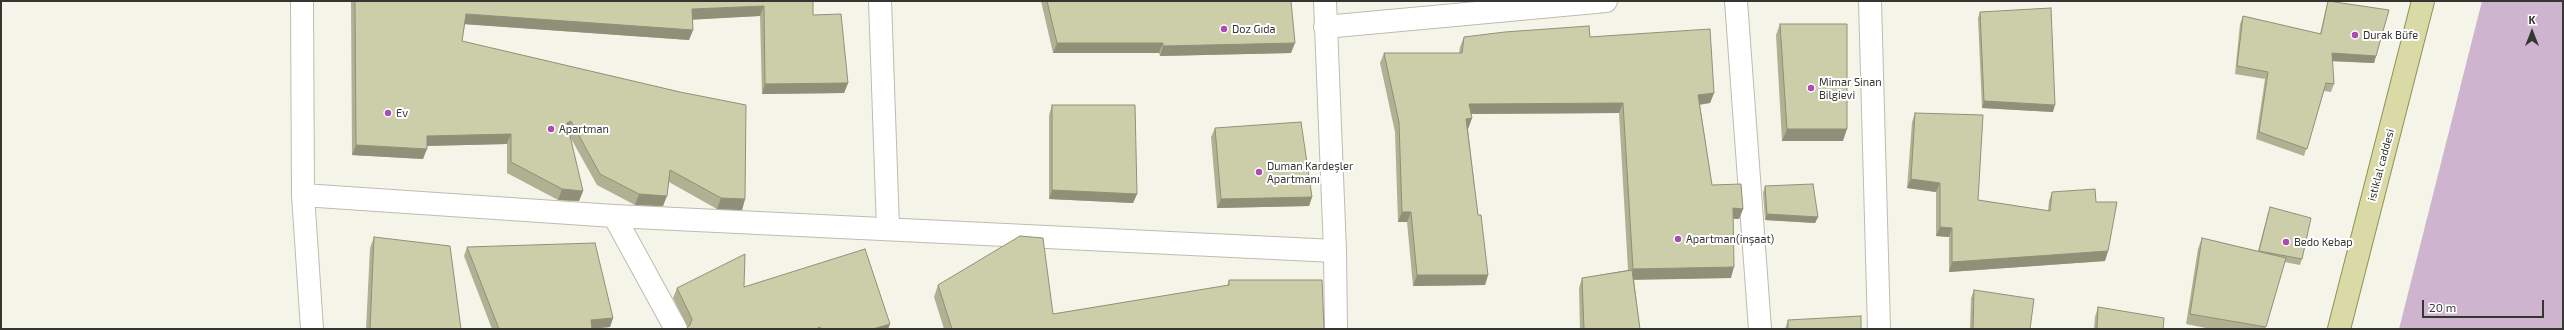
<!DOCTYPE html>
<meta charset="utf-8">
<style>
body{margin:0}
#map{position:relative;width:2564px;height:330px;overflow:hidden;background:#f4f5e8;font-family:"Exo 2",sans-serif}
canvas{display:block}
.frame{position:absolute;inset:0;border:2px solid #353631;pointer-events:none}
.north{position:absolute;left:2512px;top:12px;width:40px;height:40px;-webkit-text-stroke:3px #fff;paint-order:stroke;rotate:0deg;font-size:11px;font-weight:700;line-height:16px;text-align:center;color:#353631}
.north::after{content:'';display:block;margin:auto;width:14px;height:18px;background:#353631;clip-path:polygon(50% 0,100% 100%,50% 72%,0 100%)}
.scale{position:absolute;left:2422px;top:300px;width:122px;height:18px;box-sizing:border-box;border:2px solid #353631;border-top:0;padding-left:5px;font-size:12px;line-height:14px;white-space:nowrap;color:#353631;-webkit-text-stroke:3px #fff;paint-order:stroke}
</style>
<div id="map">
<canvas width="2564" height="330"></canvas>
<div class="frame"></div>
<div class="north">K</div>
<div class="scale">20 m</div>
</div>
<script>
const ctx = document.querySelector('canvas').getContext('2d');
ctx.lineJoin = 'round';
function fill(path, color) { ctx.fillStyle = color; ctx.fill(path, 'evenodd'); }
const poly = rows => new Path2D(rows.map(r => 'M' + r).join(''));
function stroke(path, color, width, dash) { ctx.strokeStyle = color; ctx.lineWidth = width; ctx.lineCap = dash ? 'butt' : 'round'; ctx.setLineDash(dash || []); ctx.stroke(path); }
function write(font, color, halo, rows, align = 'center') {
  ctx.font = font + ' "Exo 2",sans-serif'; ctx.lineWidth = 4; ctx.setLineDash([]); ctx.textBaseline = 'middle'; ctx.strokeStyle = halo; ctx.fillStyle = color; for (const [text, x, y, turn = 0] of rows) {
    ctx.save(); ctx.translate(x, y); ctx.rotate((+turn || 0) * Math.PI / 180); ctx.textAlign = isNaN(turn) ? turn : align; if (halo) ctx.strokeText(text, 0, 0); ctx.fillText(text, 0, 0); ctx.restore();
  }
}
const forest = poly([
 [2482,1,2563,1,2563,329,2399,329]
]);
const minor = poly([
 [302,1,303,195,312,329],
 [880,1,888,228],
 [1325,1,1335,251,1336,329],
 [1736,1,1760,329],
 [1870,1,1879,329],
 [1325,27,1606,1],
 [303,195,614,216,1335,251],
 [614,216,676,329]
]);
const major = poly([
 [2339,329,2423,1]
]);
const wall = poly([
 [351,1,813,1,813,15,848,83,844,93,762,94,760,16,693,19,693,30,689,40,465,24,462,41,745,199,742,210,717,209,669,182,663,206,635,205,597,185,569,135,583,191,579,201,558,200,507,173,507,144,427,146,423,159,352,155],
 [1041,1,1291,1,1291,53,1160,56,1159,53,1053,53],
 [2328,1,2376,56,2374,63,2332,61,2334,84,2331,92,2324,91,2304,156,2256,139,2265,79,2235,74,2240,24,2243,16,2320,34,2326,8],
 [1980,12,2053,112,1982,108,1978,18],
 [1780,24,1843,141,1782,141,1776,35],
 [1464,37,1590,37,1714,93,1710,103,1700,105,1712,185,1743,209,1739,219,1733,219,1731,278,1634,279,1640,329,1580,329,1579,288,1582,278,1628,270,1619,113,1471,114,1472,118,1468,129,1478,215,1488,275,1485,285,1413,286,1407,222,1398,222,1395,132,1380,63,1384,53,1459,53,1460,47],
 [1052,105,1137,194,1133,203,1049,199,1049,115],
 [1915,113,1978,200,2048,211,2049,201,2052,192,2096,202,2108,251,2105,261,1949,272,1949,237,1936,236,1936,192,1907,188,1912,122],
 [1215,128,1312,197,1309,206,1217,208,1211,137],
 [1765,186,1818,217,1815,223,1765,220,1763,193],
 [2270,207,2302,259,2300,265,2284,262,2265,329,2211,329,2186,324,2198,249,2202,238,2258,251,2268,213],
 [374,237,461,329,366,329,370,248],
 [467,247,613,318,610,327,592,329,492,329,464,256],
 [1229,280,1324,329,944,329,934,297,938,285,1053,314,1227,286],
 [744,287,890,324,888,329,686,329,688,328,673,298,677,288],
 [1974,290,2030,329,1970,329,1971,298],
 [2098,307,2163,329,2094,329,2095,317],
 [1788,320,1861,329,1785,329]
]);
const shadedWall = poly([
 [764,6,760,16,688,20,692,9],
 [466,14,693,30,689,40,462,24],
 [1057,43,1163,43,1159,53,1053,53],
 [1295,43,1291,53,1160,56,1163,46],
 [2332,53,2376,56,2374,63,2329,61],
 [848,83,844,93,762,94,765,84],
 [1714,93,1710,103,1694,105,1698,95],
 [1984,101,2055,105,2053,112,1982,108],
 [1623,103,1619,113,1465,114,1469,104],
 [1472,118,1468,129,1463,129,1466,119],
 [571,121,568,131,567,123],
 [1787,129,1847,129,1843,141,1782,141],
 [511,134,507,144,423,146,427,136],
 [356,145,427,149,423,159,352,155],
 [1911,179,1940,183,1936,192,1907,188],
 [562,189,583,191,579,201,558,200],
 [1052,190,1137,194,1133,203,1049,199],
 [639,194,667,196,663,206,635,205],
 [1312,197,1309,206,1217,208,1221,199],
 [721,198,745,199,742,210,717,209],
 [1733,208,1743,209,1739,219,1729,218],
 [1402,212,1411,212,1407,222,1398,222],
 [1767,214,1818,217,1815,223,1765,220],
 [1940,227,1952,228,1949,237,1936,236],
 [2108,251,2105,261,1949,272,1952,262],
 [1734,267,1731,278,1629,280,1633,269],
 [1417,275,1488,275,1485,285,1413,286],
 [613,318,610,327,588,329,591,320],
 [890,324,888,329,873,329]
]);
const building = poly([
 [355,1,813,1,813,15,841,14,848,83,765,84,764,6,692,9,693,30,466,14,462,41,680,92,746,105,745,199,721,198,670,170,667,196,639,194,600,174,571,121,567,123,583,191,562,189,511,162,511,134,427,136,427,149,356,145,355,1],
 [1047,1,1291,1,1295,43,1163,46,1163,43,1057,43,1047,1],
 [2328,1,2389,10,2376,56,2332,53,2334,84,2326,83,2307,149,2259,132,2268,72,2237,66,2243,16,2321,34,2328,1],
 [2051,8,2055,105,1984,101,1980,12,2051,8],
 [1780,24,1847,24,1847,129,1787,129,1780,24],
 [1589,26,1590,37,1710,29,1714,93,1698,95,1712,185,1741,184,1743,209,1733,208,1734,267,1633,269,1623,103,1469,104,1472,118,1466,119,1478,215,1481,215,1488,275,1417,275,1411,212,1402,212,1399,122,1384,53,1462,53,1464,37,1505,32,1589,26],
 [1052,105,1135,105,1137,194,1052,190,1052,105],
 [1915,113,1983,115,1978,200,2050,211,2052,192,2095,189,2096,202,2117,202,2108,251,1952,262,1952,228,1940,227,1940,183,1911,179,1915,113],
 [1301,122,1312,197,1221,199,1215,128,1301,122],
 [1813,184,1818,217,1767,214,1765,186,1813,184],
 [2270,207,2311,218,2302,259,2259,251,2270,207],
 [1020,236,1043,238,1053,314,1229,285,1229,280,1322,280,1324,329,952,329,938,285,1020,236],
 [374,237,450,246,461,329,370,329,374,237],
 [2202,238,2286,258,2266,327,2190,314,2202,238],
 [595,243,613,318,591,320,592,329,499,329,467,247,595,243],
 [865,249,890,324,873,329,821,329,820,327,816,329,686,329,690,325,692,319,677,288,745,254,744,287,865,249],
 [1632,270,1640,329,1584,329,1582,278,1632,270],
 [1974,290,2034,299,2030,329,1973,329,1974,290],
 [2098,307,2164,318,2163,329,2097,329,2098,307],
 [1861,316,1861,329,1788,329,1788,320,1861,316]
]);
const markers = [
 [1224,29,4,"#ac4bb2"],
 [2355,35,4,"#ac4bb2"],
 [1811,88,4,"#ac4bb2"],
 [388,113,4,"#ac4bb2"],
 [551,129,4,"#ac4bb2"],
 [1259,172,4,"#ac4bb2"],
 [1678,239,4,"#ac4bb2"],
 [2286,242,4,"#ac4bb2"]
];
const poiNames = [
 ["Doz Gıda",1232,29],
 ["Durak Büfe",2363,35],
 ["Mimar Sinan",1819,82],
 ["Bilgievi",1819,95],
 ["Ev",396,113],
 ["Apartman",559,129],
 ["Duman Kardeşler",1267,166],
 ["Apartmanı",1267,179],
 ["Apartman(inşaat)",1686,239],
 ["Bedo Kebap",2294,242]
];
const streetNames = [
 ["istiklal caddesi",2381,165,-75]
];
fill(forest, '#ceb4cf');
stroke(minor, '#bcbdb1', 24);
stroke(major, '#8f9155', 24);
stroke(minor, '#fff', 22);
stroke(major, '#d9daa5', 22);
fill(wall, '#afb192');
fill(shadedWall, '#8f9077');
fill(building, '#ccceaa');
stroke(building, '#8f9077', 1);
for (const [x, y, r, color] of markers) { const dot = new Path2D(); dot.arc(x, y, r, 0, 2 * Math.PI); ctx.fillStyle = color; ctx.fill(dot); stroke(dot, '#fff', 1.5); }
write('11px', '#353631', '#fff', poiNames, 'left');
write('11px', '#353631', '#fff', streetNames);
</script>
